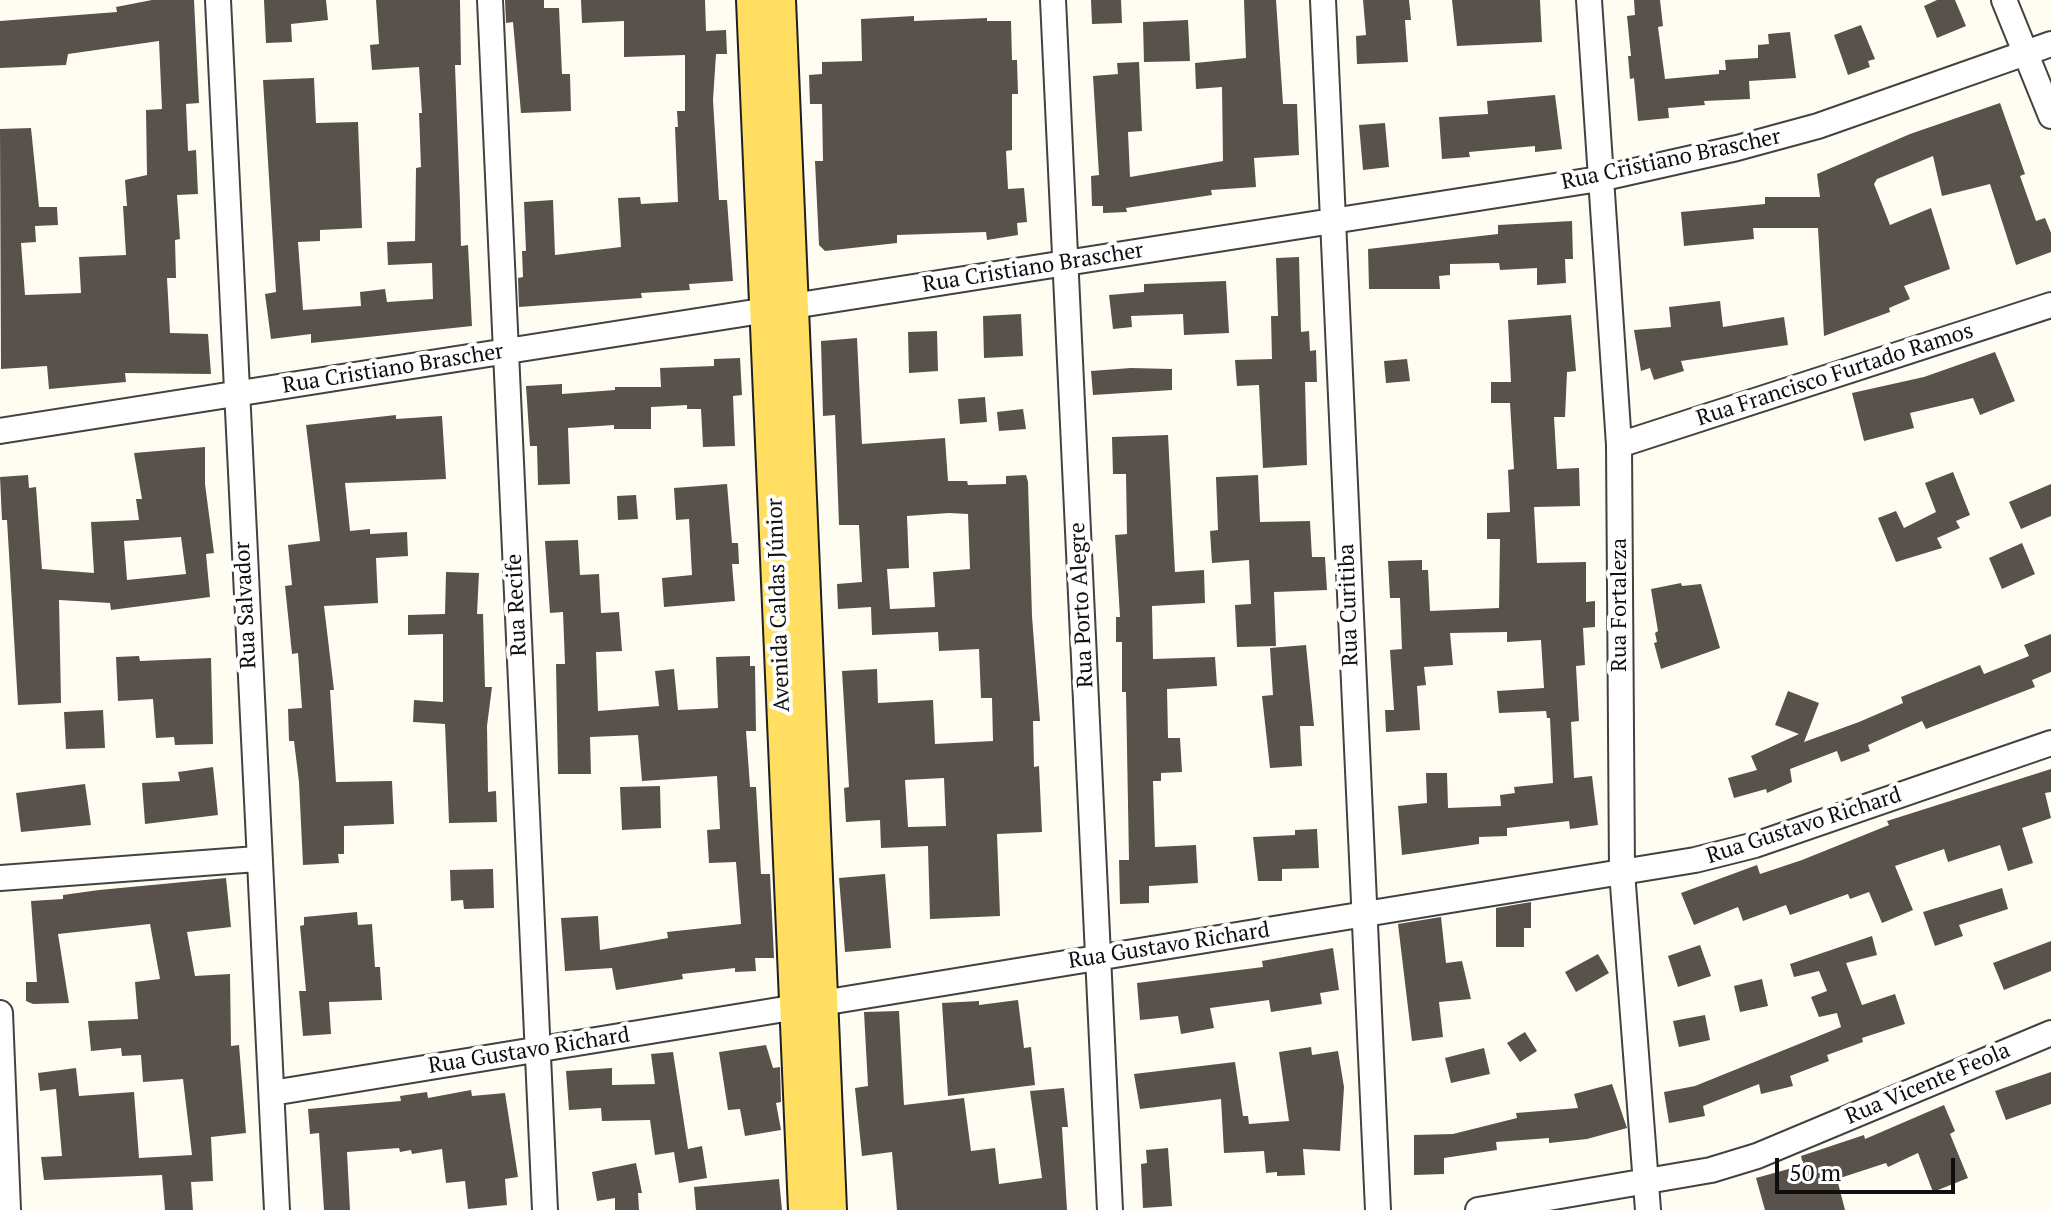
<!DOCTYPE html>
<meta charset="utf-8">
<style>
body{margin:0}
#map{position:relative;width:2051px;height:1210px;overflow:hidden;background:#fffdf2;font-family:"PT Serif",serif}
canvas{display:block}
.scale{position:absolute;left:1775px;top:1158px;width:180px;height:36px;box-sizing:border-box;border:4px solid #0f0f0f;border-top:0;padding-left:10px;font-size:24px;line-height:28px;white-space:nowrap;color:#0f0f0f;-webkit-text-stroke:6px #fff;paint-order:stroke}
</style>
<div id="map">
<canvas width="2051" height="1210"></canvas>
<div class="scale">50 m</div>
</div>
<script>
const ctx = document.querySelector('canvas').getContext('2d');
ctx.lineJoin = 'round';
function fill(path, color) { ctx.fillStyle = color; ctx.fill(path, 'evenodd'); }
const poly = rows => new Path2D(rows.map(r => 'M' + r).join(''));
function stroke(path, color, width, dash) { ctx.strokeStyle = color; ctx.lineWidth = width; ctx.lineCap = dash ? 'butt' : 'round'; ctx.setLineDash(dash || []); ctx.stroke(path); }
function write(font, color, halo, rows, align = 'center') {
  ctx.font = font + ' "PT Serif",serif'; ctx.lineWidth = 8; ctx.setLineDash([]); ctx.textBaseline = 'middle'; ctx.strokeStyle = halo; ctx.fillStyle = color; for (const [text, x, y, turn = 0] of rows) {
    ctx.save(); ctx.translate(x, y); ctx.rotate((+turn || 0) * Math.PI / 180); ctx.textAlign = isNaN(turn) ? turn : align; if (halo) ctx.strokeText(text, 0, 0); ctx.fillText(text, 0, 0); ctx.restore();
  }
}
const building = poly([
 [152,0,194,0,199,103,186,104,188,151,196,150,198,194,177,195,180,239,175,240,176,278,167,278,170,333,208,334,211,374,125,373,126,382,49,389,47,366,1,369,0,129,31,128,39,207,57,207,58,225,35,226,36,242,21,243,25,295,81,293,79,257,126,255,123,206,127,206,125,180,147,175,146,110,162,109,159,41,68,54,66,65,0,68,0,21,117,12,116,7],
 [264,0,326,0,328,20,291,24,292,42,266,43],
 [376,0,460,0,461,65,455,65,460,203,461,246,468,245,472,326,311,343,311,334,271,339,265,294,276,292,263,80,314,78,316,123,358,122,362,228,320,230,320,241,298,242,303,310,361,306,360,292,385,289,387,302,433,299,432,263,388,265,387,242,415,241,416,168,421,167,419,113,422,113,419,67,372,70,370,45,379,44],
 [505,0,544,0,544,8,559,8,562,74,570,74,571,111,521,113,513,22,506,23],
 [581,0,705,0,706,31,726,30,727,54,716,54,713,100,719,200,727,200,733,281,689,284,690,290,641,293,642,298,519,307,518,278,523,277,522,251,526,251,524,202,553,200,555,255,621,247,618,198,640,197,641,204,678,202,675,127,678,127,677,111,685,111,685,55,624,57,624,21,582,23],
 [1091,0,1121,0,1122,23,1092,24],
 [1244,0,1276,0,1283,104,1297,104,1299,155,1254,158,1256,187,1211,190,1212,195,1126,208,1127,212,1103,213,1103,206,1092,206,1091,176,1099,175,1093,76,1118,74,1117,63,1139,62,1142,131,1128,132,1130,177,1223,161,1222,87,1196,89,1195,63,1246,58],
 [1363,0,1409,0,1411,20,1405,20,1408,62,1357,64,1356,36,1366,35],
 [1452,0,1540,0,1542,42,1457,46],
 [1634,0,1660,0,1663,26,1658,27,1665,79,1719,74,1719,70,1726,70,1725,60,1758,58,1758,45,1769,44,1768,34,1790,32,1796,78,1749,81,1750,99,1704,101,1705,105,1668,108,1669,118,1638,121,1634,78,1630,79,1628,56,1631,56,1627,16,1635,15],
 [1937,0,1955,0,1966,26,1937,38,1924,6],
 [914,16,914,21,987,18,987,21,1011,21,1012,60,1017,60,1018,94,1012,94,1012,150,1006,151,1008,189,1024,188,1027,222,1017,223,1018,235,987,240,986,232,897,235,897,243,825,251,819,245,815,161,823,161,822,104,810,104,809,75,822,74,822,62,862,61,861,19],
 [1188,20,1190,61,1144,62,1143,22],
 [1861,25,1875,59,1868,61,1870,67,1848,75,1834,35],
 [1555,95,1562,149,1535,152,1535,146,1469,152,1470,157,1442,159,1439,117,1488,114,1487,101],
 [2000,103,2025,174,2020,176,2036,221,2045,218,2051,233,2051,252,2016,265,1990,184,1942,196,1933,156,1877,179,1874,184,1890,225,1931,208,1950,269,1904,286,1910,299,1889,308,1890,312,1824,336,1818,228,1753,228,1754,239,1684,246,1681,212,1765,204,1765,197,1820,197,1817,174,1910,134],
 [1385,123,1389,167,1363,170,1359,125],
 [1572,221,1573,259,1565,259,1566,283,1537,285,1537,268,1500,270,1499,263,1450,264,1450,275,1439,276,1440,289,1369,289,1368,249,1498,234,1498,225],
 [1299,257,1301,332,1309,331,1310,351,1316,350,1317,382,1305,382,1307,465,1263,468,1259,385,1237,386,1235,360,1272,359,1271,316,1278,316,1276,258],
 [1226,281,1229,333,1184,335,1183,314,1131,316,1132,327,1113,329,1109,295,1144,292,1144,284],
 [1720,301,1723,327,1784,317,1788,345,1681,361,1684,371,1654,380,1650,368,1641,371,1634,330,1671,327,1669,307],
 [1021,314,1023,356,984,358,983,316],
 [1571,315,1576,371,1567,372,1565,417,1554,417,1557,469,1579,468,1580,506,1534,507,1537,563,1586,562,1586,602,1595,601,1595,627,1583,628,1585,665,1576,666,1579,721,1571,722,1574,778,1592,776,1598,825,1570,829,1569,821,1507,828,1507,836,1479,837,1479,844,1402,855,1398,806,1427,803,1426,773,1447,773,1448,808,1501,806,1500,795,1515,793,1514,787,1553,783,1550,718,1547,718,1546,711,1499,713,1497,691,1544,688,1541,640,1507,642,1507,632,1450,633,1453,665,1424,667,1426,685,1417,686,1420,730,1386,732,1385,710,1394,710,1390,650,1402,649,1400,598,1390,598,1388,561,1422,560,1422,570,1428,570,1430,611,1499,608,1500,539,1487,539,1487,513,1510,512,1508,470,1514,469,1510,403,1491,403,1491,382,1511,382,1508,320],
 [937,331,938,371,909,373,908,332],
 [857,338,862,444,945,438,948,481,967,481,968,485,1006,484,1006,476,1026,475,1028,482,1032,616,1040,721,1033,721,1034,767,1039,766,1042,832,997,834,1000,916,930,919,928,846,881,848,880,820,846,822,844,788,849,787,842,671,877,669,878,703,933,700,935,744,993,741,992,698,981,698,979,649,939,651,938,632,872,635,871,607,838,609,837,584,862,582,859,525,839,525,835,415,823,416,821,341],
 [949,513,968,514,970,569,933,572,935,607,890,609,887,569,909,568,907,516],
 [944,778,946,826,908,827,905,780],
 [1995,352,2015,401,1980,415,1973,398,1910,413,1914,428,1864,441,1852,393,1924,377],
 [740,358,742,395,733,396,735,446,703,447,701,409,687,409,687,405,651,407,651,429,614,429,614,425,568,428,570,484,538,485,537,446,530,446,526,386,562,384,562,394,615,390,615,387,661,387,660,368,714,366,714,359],
 [1407,359,1410,381,1386,383,1384,361],
 [1131,368,1172,369,1172,390,1093,395,1091,371],
 [985,397,987,422,960,424,958,399],
 [1023,409,1026,429,999,431,997,412],
 [396,415,396,419,442,416,446,479,345,483,350,531,370,529,370,534,407,532,408,556,376,558,378,603,324,606,334,690,330,690,336,782,392,781,394,824,344,826,344,854,338,854,339,863,303,865,299,782,294,741,289,741,288,709,302,708,298,653,292,654,285,586,292,585,288,545,320,541,306,425],
 [1168,435,1175,572,1204,570,1205,603,1152,606,1153,659,1215,657,1217,686,1167,689,1168,738,1180,738,1182,772,1161,773,1161,781,1153,781,1155,847,1196,845,1198,883,1149,886,1149,903,1120,904,1119,860,1129,860,1126,692,1122,692,1122,642,1116,642,1116,617,1120,617,1115,535,1127,534,1126,474,1113,474,1112,437],
 [205,447,205,484,214,553,206,554,210,597,111,610,110,603,59,600,61,703,18,705,7,520,2,520,0,477,28,475,29,488,36,487,42,569,94,573,91,522,139,520,136,499,142,499,134,453],
 [181,537,186,574,127,580,124,541],
 [1953,472,1970,515,1956,521,1960,528,1937,538,1942,548,1896,562,1878,518,1896,511,1904,528,1936,512,1925,483],
 [1258,475,1260,522,1310,521,1312,557,1325,557,1327,590,1274,592,1276,646,1237,647,1235,605,1251,604,1249,560,1212,563,1210,531,1218,530,1216,477],
 [727,484,732,543,738,543,739,564,732,564,735,601,664,607,662,578,692,575,689,519,676,520,674,488],
 [2051,484,2051,516,2021,529,2009,502],
 [636,495,638,519,618,520,617,496],
 [578,540,580,575,599,574,601,613,619,612,622,651,596,652,598,711,659,706,655,671,674,669,678,710,718,708,716,657,750,656,750,666,755,666,756,731,746,731,750,787,756,787,761,874,770,874,774,958,755,958,756,971,735,972,735,968,682,974,683,979,616,990,612,968,565,971,561,918,598,916,600,950,668,938,667,932,741,924,736,862,709,863,707,830,720,829,717,776,642,781,638,735,590,737,591,774,558,774,556,664,565,664,563,612,550,613,545,541],
 [2022,543,2035,574,2002,589,1989,558],
 [446,572,479,573,477,614,483,614,485,687,492,687,487,726,488,792,496,791,497,822,449,823,445,724,413,722,414,700,443,702,443,634,408,635,408,615,445,614],
 [1681,583,1682,586,1701,584,1720,648,1661,669,1654,643,1657,642,1655,633,1658,631,1651,589],
 [2051,634,2051,672,2032,680,2035,687,1926,729,1922,721,1868,745,1870,751,1841,762,1837,751,1790,769,1792,782,1767,793,1766,789,1734,798,1728,778,1757,770,1751,756,1799,734,1775,725,1788,691,1819,703,1804,742,1859,722,1903,703,1901,697,1980,665,1984,674,2029,656,2024,645],
 [1306,645,1314,726,1300,726,1302,766,1270,768,1262,696,1273,695,1270,648],
 [139,656,140,661,211,658,213,744,175,745,174,737,156,738,153,699,118,701,116,657],
 [103,710,105,748,66,749,64,712],
 [213,767,218,815,145,824,142,783,180,781,178,772],
 [2051,769,2051,792,2045,793,2051,818,2022,828,2033,863,2008,871,2000,845,1948,862,1944,849,1895,866,1913,910,1882,923,1869,892,1850,899,1848,894,1790,915,1786,905,1743,921,1738,907,1694,925,1681,893,1757,865,1760,874,1802,860,1889,825,1887,821],
 [85,784,91,825,21,832,16,793],
 [660,786,661,828,622,830,620,787],
 [1317,829,1319,868,1282,869,1282,881,1258,881,1253,837,1295,835,1295,830],
 [493,869,494,908,464,909,463,900,451,901,450,870],
 [885,874,891,948,845,952,839,878],
 [226,878,231,927,187,932,195,976,230,974,231,1046,239,1045,246,1133,211,1137,213,1181,191,1182,193,1210,165,1210,162,1175,44,1180,41,1157,62,1156,56,1089,40,1091,38,1073,76,1068,79,1096,134,1092,139,1158,192,1155,183,1079,143,1082,141,1055,122,1056,121,1048,91,1051,88,1021,138,1019,135,982,160,979,150,924,58,934,69,1003,33,1004,26,1001,26,982,37,982,31,901,63,899,63,895,99,890],
 [2002,888,2008,909,1959,925,1963,936,1935,946,1923,912],
 [1531,902,1531,928,1524,928,1524,947,1496,947,1496,908],
 [357,912,358,925,372,924,375,967,380,967,382,1000,329,1002,331,1034,303,1036,299,991,306,991,300,926,304,925,304,917],
 [1441,917,1446,963,1462,961,1471,999,1439,1002,1443,1037,1412,1041,1398,924],
 [1872,936,1877,955,1846,963,1862,1005,1895,994,1905,1024,1862,1038,1863,1042,1827,1055,1829,1061,1790,1076,1793,1086,1761,1094,1759,1084,1703,1106,1705,1116,1669,1123,1664,1092,1695,1086,1841,1027,1837,1013,1819,1017,1811,997,1827,991,1819,971,1794,977,1790,964],
 [2051,941,2051,971,2004,990,1993,963],
 [1700,945,1711,976,1678,987,1668,956],
 [1333,948,1339,990,1320,993,1322,1004,1271,1012,1269,1000,1210,1008,1214,1028,1181,1034,1178,1016,1140,1020,1137,983,1263,967,1262,961],
 [1598,954,1609,973,1576,992,1565,972],
 [1762,979,1768,1006,1740,1012,1734,986],
 [1018,1000,1024,1048,1031,1047,1035,1085,948,1096,942,1003,979,1001,979,1005],
 [899,1011,904,1105,964,1098,971,1151,995,1148,999,1184,1042,1178,1030,1091,1064,1088,1068,1127,1062,1127,1067,1210,897,1210,892,1152,862,1156,855,1088,868,1086,864,1012],
 [1705,1015,1710,1040,1679,1047,1673,1021],
 [1525,1032,1537,1051,1520,1062,1507,1043],
 [766,1045,773,1068,780,1067,781,1102,776,1103,781,1130,745,1136,740,1109,728,1110,719,1052],
 [1311,1047,1312,1055,1338,1051,1344,1087,1340,1151,1303,1149,1305,1175,1277,1176,1277,1172,1266,1173,1264,1151,1224,1153,1221,1099,1140,1109,1134,1074,1235,1062,1243,1116,1248,1116,1249,1124,1289,1121,1279,1052],
 [1484,1048,1490,1074,1451,1083,1445,1058],
 [673,1052,688,1149,702,1146,707,1178,679,1183,674,1152,655,1155,650,1120,602,1121,601,1108,569,1110,566,1071,612,1068,612,1085,655,1084,651,1054],
 [2051,1072,2051,1104,2006,1120,1995,1091],
 [1612,1084,1627,1128,1587,1139,1549,1143,1549,1138,1496,1142,1497,1150,1444,1158,1444,1174,1414,1175,1414,1135,1453,1134,1517,1118,1516,1113,1578,1108,1574,1094],
 [471,1090,472,1096,505,1093,518,1177,505,1179,507,1205,468,1209,465,1181,446,1183,442,1149,412,1154,411,1150,400,1152,399,1148,347,1152,350,1210,324,1210,319,1133,310,1134,308,1109,401,1101,400,1096,427,1092,428,1098],
 [1944,1105,1955,1131,1950,1134,1968,1178,1933,1192,1918,1153,1888,1167,1886,1163,1837,1179,1845,1210,1765,1210,1756,1178,1803,1165,1801,1156,1864,1135,1865,1139],
 [1168,1148,1172,1206,1143,1208,1141,1164,1147,1163,1146,1150],
 [636,1163,642,1193,638,1193,639,1210,615,1210,615,1198,597,1201,592,1172],
 [779,1179,782,1210,696,1210,694,1187]
]);
const minor = poly([
 [218,0,277,1210],
 [490,0,545,1210],
 [1053,0,1110,1210],
 [1323,0,1378,1210],
 [1589,0,1619,445,1622,872,1648,1210],
 [2004,0,2051,116],
 [0,431,1599,179,1737,148,1818,126,2051,44],
 [1619,445,2051,305],
 [0,878,257,859],
 [0,1013,8,1210],
 [272,1093,1695,860,1755,845,2051,743],
 [1478,1210,1711,1170,1757,1156,2051,1033]
]);
const major = poly([
 [753,0,805,1210],
 [779,0,830,1210]
]);
const streetNames = [
 ["Rua Cristiano Brascher",1671,160,-12],
 ["Rua Cristiano Brascher",1033,268,-9],
 ["Rua Cristiano Brascher",393,369,-9],
 ["Rua Francisco Furtado Ramos",1835,375,-18],
 ["Rua Salvador",246,605,-93],
 ["Rua Recife",517,605,-93],
 ["Avenida Caldas Júnior",779,605,-92],
 ["Rua Porto Alegre",1082,605,-93],
 ["Rua Curitiba",1349,605,-92],
 ["Rua Fortaleza",1620,605,-90],
 ["Rua Gustavo Richard",1804,826,-18],
 ["Rua Gustavo Richard",1169,946,-9],
 ["Rua Gustavo Richard",529,1051,-9],
 ["Rua Vicente Feola",1928,1084,-23]
];
fill(building, '#59514b');
stroke(minor, '#424242', 28);
stroke(major, '#202020', 36);
stroke(minor, '#fff', 24);
stroke(major, '#ffde62', 32);
write('22px', '#0f0f0f', '#fff', streetNames);
</script>
